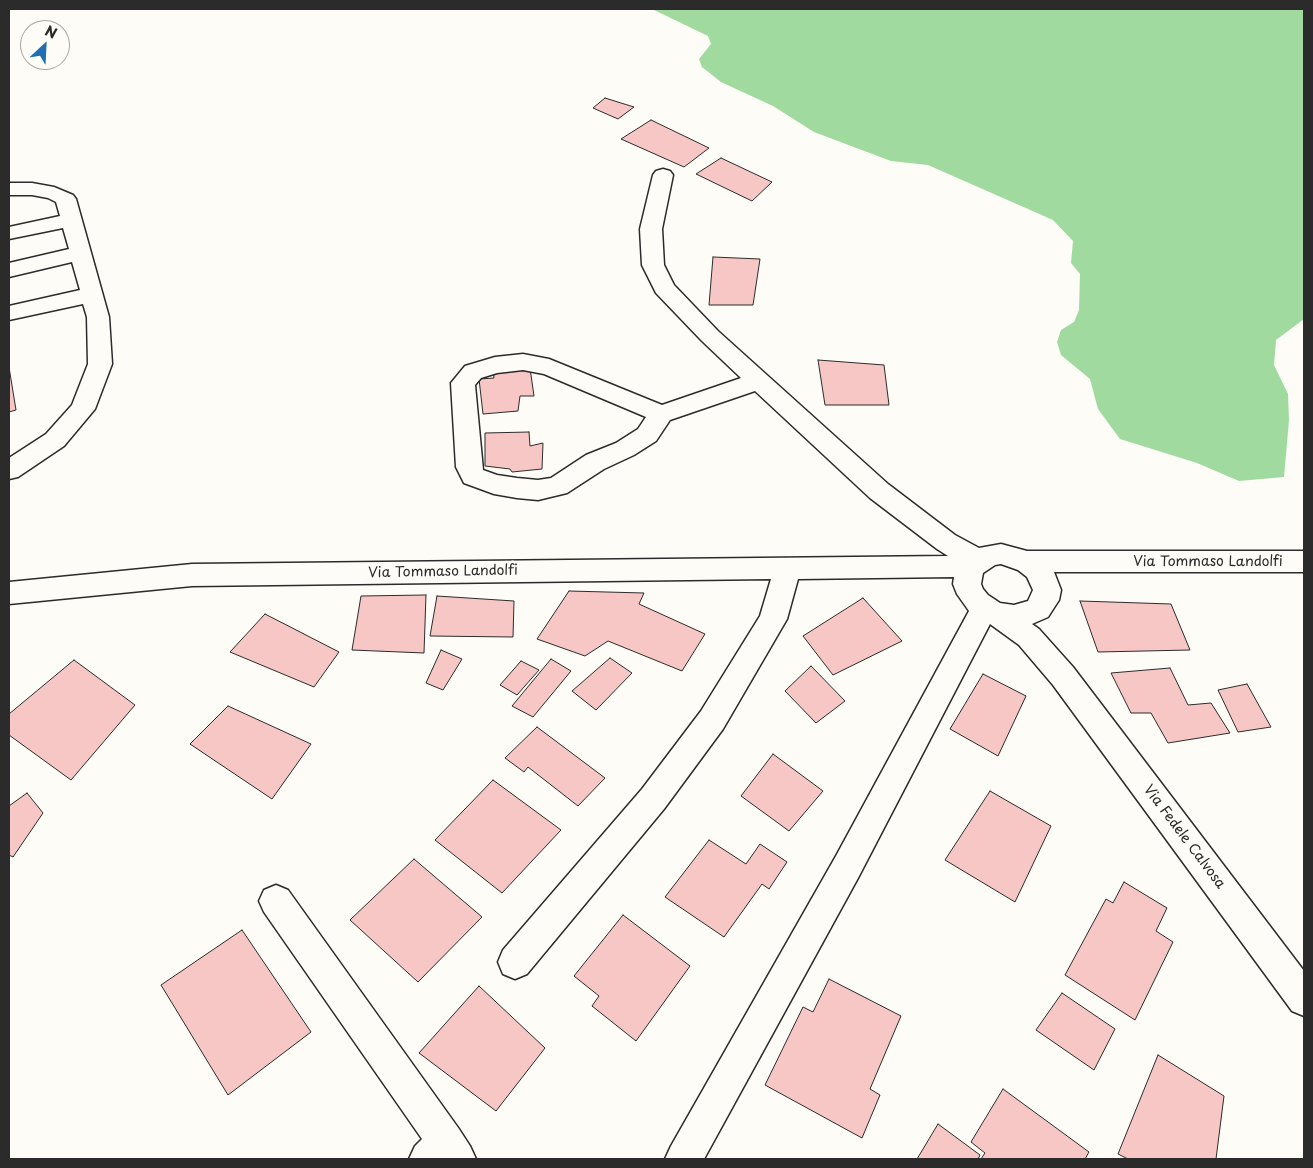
<!DOCTYPE html>
<style>
body{margin:0}
#map{position:relative;width:1313px;height:1168px;overflow:hidden;background:#fdfcf7;font-family:"Playpen Sans",sans-serif}
canvas{display:block}
.frame{position:absolute;inset:0;border:10px solid #2b2b2b;pointer-events:none}
.north{position:absolute;left:20px;top:20px;width:50px;height:50px;box-sizing:border-box;background:#fdfcf7;border:1px solid #a9a8a5;border-radius:50%;rotate:25deg;font-size:14px;font-weight:700;line-height:20px;text-align:center;color:#2b2b2b}
.north::after{content:'';display:block;margin:auto;width:18px;height:22px;background:#1f6fb2;clip-path:polygon(50% 0,100% 100%,50% 72%,0 100%)}
</style>
<div id="map">
<canvas width="1313" height="1168"></canvas>
<div class="frame"></div>
<div class="north">N</div>
</div>
<script>
const ctx = document.querySelector('canvas').getContext('2d');
ctx.lineJoin = 'round';
function fill(path, color) { ctx.fillStyle = color; ctx.fill(path, 'evenodd'); }
const poly = rows => new Path2D(rows.map(r => 'M' + r).join(''));
function stroke(path, color, width, dash) { ctx.strokeStyle = color; ctx.lineWidth = width; ctx.lineCap = dash ? 'butt' : 'round'; ctx.setLineDash(dash || []); ctx.stroke(path); }
function write(font, color, halo, rows, align = 'center') {
  ctx.font = font + ' "Playpen Sans",sans-serif'; ctx.lineWidth = 5; ctx.setLineDash([]); ctx.textBaseline = 'middle'; ctx.strokeStyle = halo; ctx.fillStyle = color; for (const [text, x, y, turn = 0] of rows) {
    ctx.save(); ctx.translate(x, y); ctx.rotate((+turn || 0) * Math.PI / 180); ctx.textAlign = isNaN(turn) ? turn : align; if (halo) ctx.strokeText(text, 0, 0); ctx.fillText(text, 0, 0); ctx.restore();
  }
}
const green = poly([
 [652,9,1304,9,1304,192,1303,193,1304,195,1304,319,1276,340,1274,365,1288,394,1289,420,1284,477,1239,481,1197,463,1120,439,1098,409,1090,379,1061,355,1057,342,1061,330,1074,322,1079,310,1080,274,1071,263,1073,241,1053,220,928,165,891,161,814,132,773,106,721,82,702,67,699,59,711,44,708,36]
]);
const building = poly([
 [605,98,634,107,618,119,593,108,605,98],
 [651,120,709,148,684,167,621,139,651,120],
 [721,158,772,182,752,201,696,174,721,158],
 [713,257,760,259,753,305,709,305,713,257],
 [818,360,884,365,889,405,825,405,818,360],
 [9,367,16,410,9,412,9,367],
 [530,368,534,396,520,396,518,411,483,414,479,379,494,378,493,369,530,368],
 [529,432,530,446,543,443,542,469,512,472,510,469,485,466,485,433,529,432],
 [569,591,644,593,639,604,705,634,682,671,608,641,585,656,537,639,569,591],
 [426,595,424,653,352,650,361,596,426,595],
 [437,596,514,601,513,637,430,636,437,596],
 [863,598,902,641,833,675,803,636,863,598],
 [1080,601,1171,604,1190,650,1098,652,1080,601],
 [265,614,339,652,314,687,230,652,265,614],
 [441,650,462,659,443,690,426,683,441,650],
 [610,658,632,673,596,710,572,691,610,658],
 [551,659,571,671,533,717,512,706,551,659],
 [74,660,135,705,71,780,9,735,9,714,74,660],
 [521,661,539,670,517,695,500,685,521,661],
 [811,666,845,701,816,723,785,691,811,666],
 [1170,668,1188,705,1211,703,1230,733,1168,743,1151,713,1131,713,1111,673,1170,668],
 [983,674,1026,696,998,756,950,729,983,674],
 [1247,684,1271,727,1238,732,1218,690,1247,684],
 [228,706,311,744,272,799,190,744,228,706],
 [537,727,605,778,578,806,528,767,524,772,505,758,537,727],
 [773,754,823,791,789,831,741,796,773,754],
 [493,780,561,830,502,893,435,840,493,780],
 [990,791,1051,826,1015,902,945,860,990,791],
 [27,793,43,813,13,857,9,855,9,806,27,793],
 [709,840,746,864,760,844,787,862,769,889,762,884,724,937,665,897,709,840],
 [414,859,482,917,418,982,350,920,414,859],
 [1124,882,1167,908,1156,931,1173,942,1135,1020,1065,975,1106,899,1113,903,1124,882],
 [623,915,690,966,636,1041,592,1006,599,996,574,976,623,915],
 [242,930,311,1032,228,1095,161,985,242,930],
 [829,979,901,1016,870,1089,880,1095,862,1138,765,1085,803,1007,813,1012,829,979],
 [479,986,545,1048,496,1111,419,1053,479,986],
 [1062,993,1115,1029,1094,1070,1036,1030,1062,993],
 [1158,1055,1224,1096,1216,1159,1128,1159,1118,1154,1158,1055],
 [1003,1089,1089,1152,1085,1159,981,1159,985,1153,971,1142,1003,1089],
 [938,1124,980,1155,978,1159,917,1159,938,1124]
]);
const minor = poly([
 [663,169,670,171,673,175,662,229,664,265,674,285,718,331,888,484,955,535,979,548,1001,544,1027,551,1304,551,1304,572,1054,572,1061,590,1059,600,1048,617,1032,624,1039,629,1073,667,1304,971,1304,1016,1292,1011,1053,685,1019,645,990,624,858,878,704,1159,665,1159,671,1146,836,856,969,611,957,594,953,584,954,577,798,579,787,619,723,729,664,809,527,974,515,979,503,974,498,962,503,950,642,789,701,711,760,616,771,579,192,586,9,604,9,582,192,564,948,556,937,549,870,498,755,391,670,420,656,441,634,455,604,469,567,493,538,500,517,498,494,494,464,483,456,467,451,383,465,366,495,357,523,354,549,359,662,405,741,378,702,341,656,293,642,265,640,229,653,175,656,171,663,169],
 [523,370,544,374,646,417,638,429,616,443,586,455,551,478,538,480,517,478,497,475,483,470,475,385,481,378,497,373,523,370],
 [1001,564,1018,570,1027,577,1033,590,1028,601,1014,605,1000,603,988,595,983,589,981,584,983,573,995,565,1001,564],
 [9,183,32,183,54,187,73,195,76,199,109,317,112,364,95,409,64,446,18,477,9,479,9,458,46,434,72,405,88,364,87,317,83,304,9,320,9,306,80,290,72,262,9,277,9,263,69,249,63,228,9,239,9,227,60,216,56,202,48,198,32,195,9,195,9,183],
 [276,885,288,890,459,1129,470,1146,476,1159,409,1159,415,1146,422,1139,264,912,259,901,264,890,276,885]
]);
const streetNames = [
 ["Via Tommaso Landolfi",1208,562],
 ["Via Tommaso Landolfi",443,572,-1],
 ["Via Fedele Calvosa",1184,837,53]
];
fill(green, '#a0da9f');
fill(building, '#f7c7c5');
stroke(building, '#2b2b2b', 1);
stroke(minor, '#2b2b2b', 3);
fill(minor, '#fdfcf7');
write('14px', '#2b2b2b', '#fdfcf7', streetNames);
</script>
